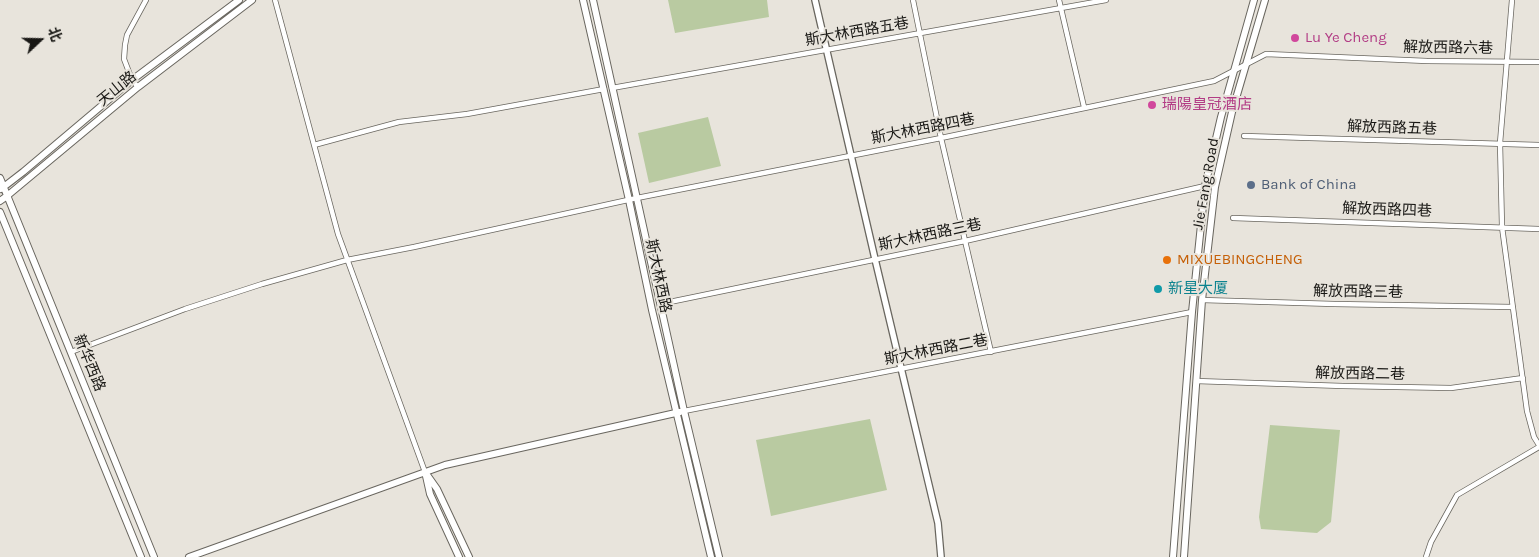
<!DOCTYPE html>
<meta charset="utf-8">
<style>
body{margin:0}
#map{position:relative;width:1539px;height:557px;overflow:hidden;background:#e8e4dc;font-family:Karla,"Noto Sans SC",sans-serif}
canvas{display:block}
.north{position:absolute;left:15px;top:15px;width:50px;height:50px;-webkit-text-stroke:4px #e8e4dc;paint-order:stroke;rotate:69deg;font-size:14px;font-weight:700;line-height:20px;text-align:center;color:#191815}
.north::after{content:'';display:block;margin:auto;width:18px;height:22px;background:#191815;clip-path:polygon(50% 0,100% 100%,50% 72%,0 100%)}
</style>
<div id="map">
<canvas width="1539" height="557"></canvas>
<div class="north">北</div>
</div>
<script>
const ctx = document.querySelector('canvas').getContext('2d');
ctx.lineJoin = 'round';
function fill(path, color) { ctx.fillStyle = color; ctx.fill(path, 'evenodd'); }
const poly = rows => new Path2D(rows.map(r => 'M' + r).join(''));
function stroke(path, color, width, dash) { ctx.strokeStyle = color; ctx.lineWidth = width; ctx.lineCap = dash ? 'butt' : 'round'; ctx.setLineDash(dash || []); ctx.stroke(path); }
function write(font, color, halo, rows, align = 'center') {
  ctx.font = font + ' Karla,"Noto Sans SC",sans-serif'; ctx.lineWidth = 4; ctx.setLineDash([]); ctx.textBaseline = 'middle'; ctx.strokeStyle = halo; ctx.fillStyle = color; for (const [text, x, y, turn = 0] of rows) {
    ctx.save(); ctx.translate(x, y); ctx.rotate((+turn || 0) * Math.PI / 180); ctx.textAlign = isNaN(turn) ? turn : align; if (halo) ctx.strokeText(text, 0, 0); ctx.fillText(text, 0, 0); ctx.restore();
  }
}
const green = poly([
 [668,0,767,0,769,17,675,33],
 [708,117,721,166,649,183,638,133],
 [870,419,887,490,771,516,756,440],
 [1270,425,1340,430,1331,522,1317,533,1261,529,1259,517]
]);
const minor = poly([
 [275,0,338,234,425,472],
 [913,0,941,138,991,352],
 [1059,0,1084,107],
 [1512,0,1500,143,1502,227,1527,411,1534,437,1539,445],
 [138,87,132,80,124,59,125,45,127,35,146,0],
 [612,88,1106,0],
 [1244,136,1539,145],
 [314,145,399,122,467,114,604,89],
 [1233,218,1539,229],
 [1202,300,1334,304,1513,307],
 [660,304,965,241,1205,186],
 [71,352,185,309,262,284,347,260,414,247,637,198,941,138,1214,81,1266,54,1427,61,1539,62],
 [1196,381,1343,386,1451,388,1523,378],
 [684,411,1192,312],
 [1426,557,1431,542,1457,495,1539,447]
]);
const tertiary = poly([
 [815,0,875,259,938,523,941,557]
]);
const secondary = poly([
 [583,0,629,200,652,310,711,557],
 [593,0,684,411,719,557],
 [0,178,154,557],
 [1,189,23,172,132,80,239,0],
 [0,201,7,196,138,87,252,0],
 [0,212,141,557],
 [425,472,437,489,469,557],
 [426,476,430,494,459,557],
 [189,557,445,465,680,412],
 [1173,557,1192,312,1205,186,1221,117,1254,0],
 [1184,557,1202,300,1215,187,1232,112,1265,0]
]);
const markers = [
 [1295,38,5,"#d1479c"],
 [1152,105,5,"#d1479c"],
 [1251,185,5,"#5c6f8a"],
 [1167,260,5,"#e8710a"],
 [1158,289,5,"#0f9aa8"]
];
const streetNames = [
 ["斯大林西路五巷",857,32,-10],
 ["解放西路六巷",1448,48,1],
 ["天山路",117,89,-39],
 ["解放西路五巷",1392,128,2],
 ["斯大林西路四巷",923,129,-11],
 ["Jie Fang Road",1206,184,-80],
 ["解放西路四巷",1387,210,2],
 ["斯大林西路三巷",930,235,-12],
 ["斯大林西路",658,276,78],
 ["解放西路三巷",1358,292,1],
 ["斯大林西路二巷",936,350,-11],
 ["新华西路",89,363,68],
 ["解放西路二巷",1360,374,1]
];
const hotelNames = [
 ["Lu Ye Cheng",1305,38],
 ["瑞陽皇冠酒店",1162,105]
];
const serviceNames = [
 ["Bank of China",1261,185]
];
const foodNames = [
 ["MIXUEBINGCHENG",1177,260]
];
const cultureNames = [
 ["新星大厦",1168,289]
];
fill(green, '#b9caa1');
stroke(minor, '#69665f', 6);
stroke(tertiary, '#69665f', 8);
stroke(secondary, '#69665f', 8);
stroke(minor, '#fff', 4.5);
stroke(tertiary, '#fff', 5.5);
stroke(secondary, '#fff', 6);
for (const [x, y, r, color] of markers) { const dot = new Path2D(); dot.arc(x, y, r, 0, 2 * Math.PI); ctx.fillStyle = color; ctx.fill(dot); stroke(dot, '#e8e4dc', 2); }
write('15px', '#191815', '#e8e4dc', streetNames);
write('15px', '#b23c85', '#e8e4dc', hotelNames, 'left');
write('15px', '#4e5e75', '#e8e4dc', serviceNames, 'left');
write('15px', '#c56008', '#e8e4dc', foodNames, 'left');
write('15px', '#0d838f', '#e8e4dc', cultureNames, 'left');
</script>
